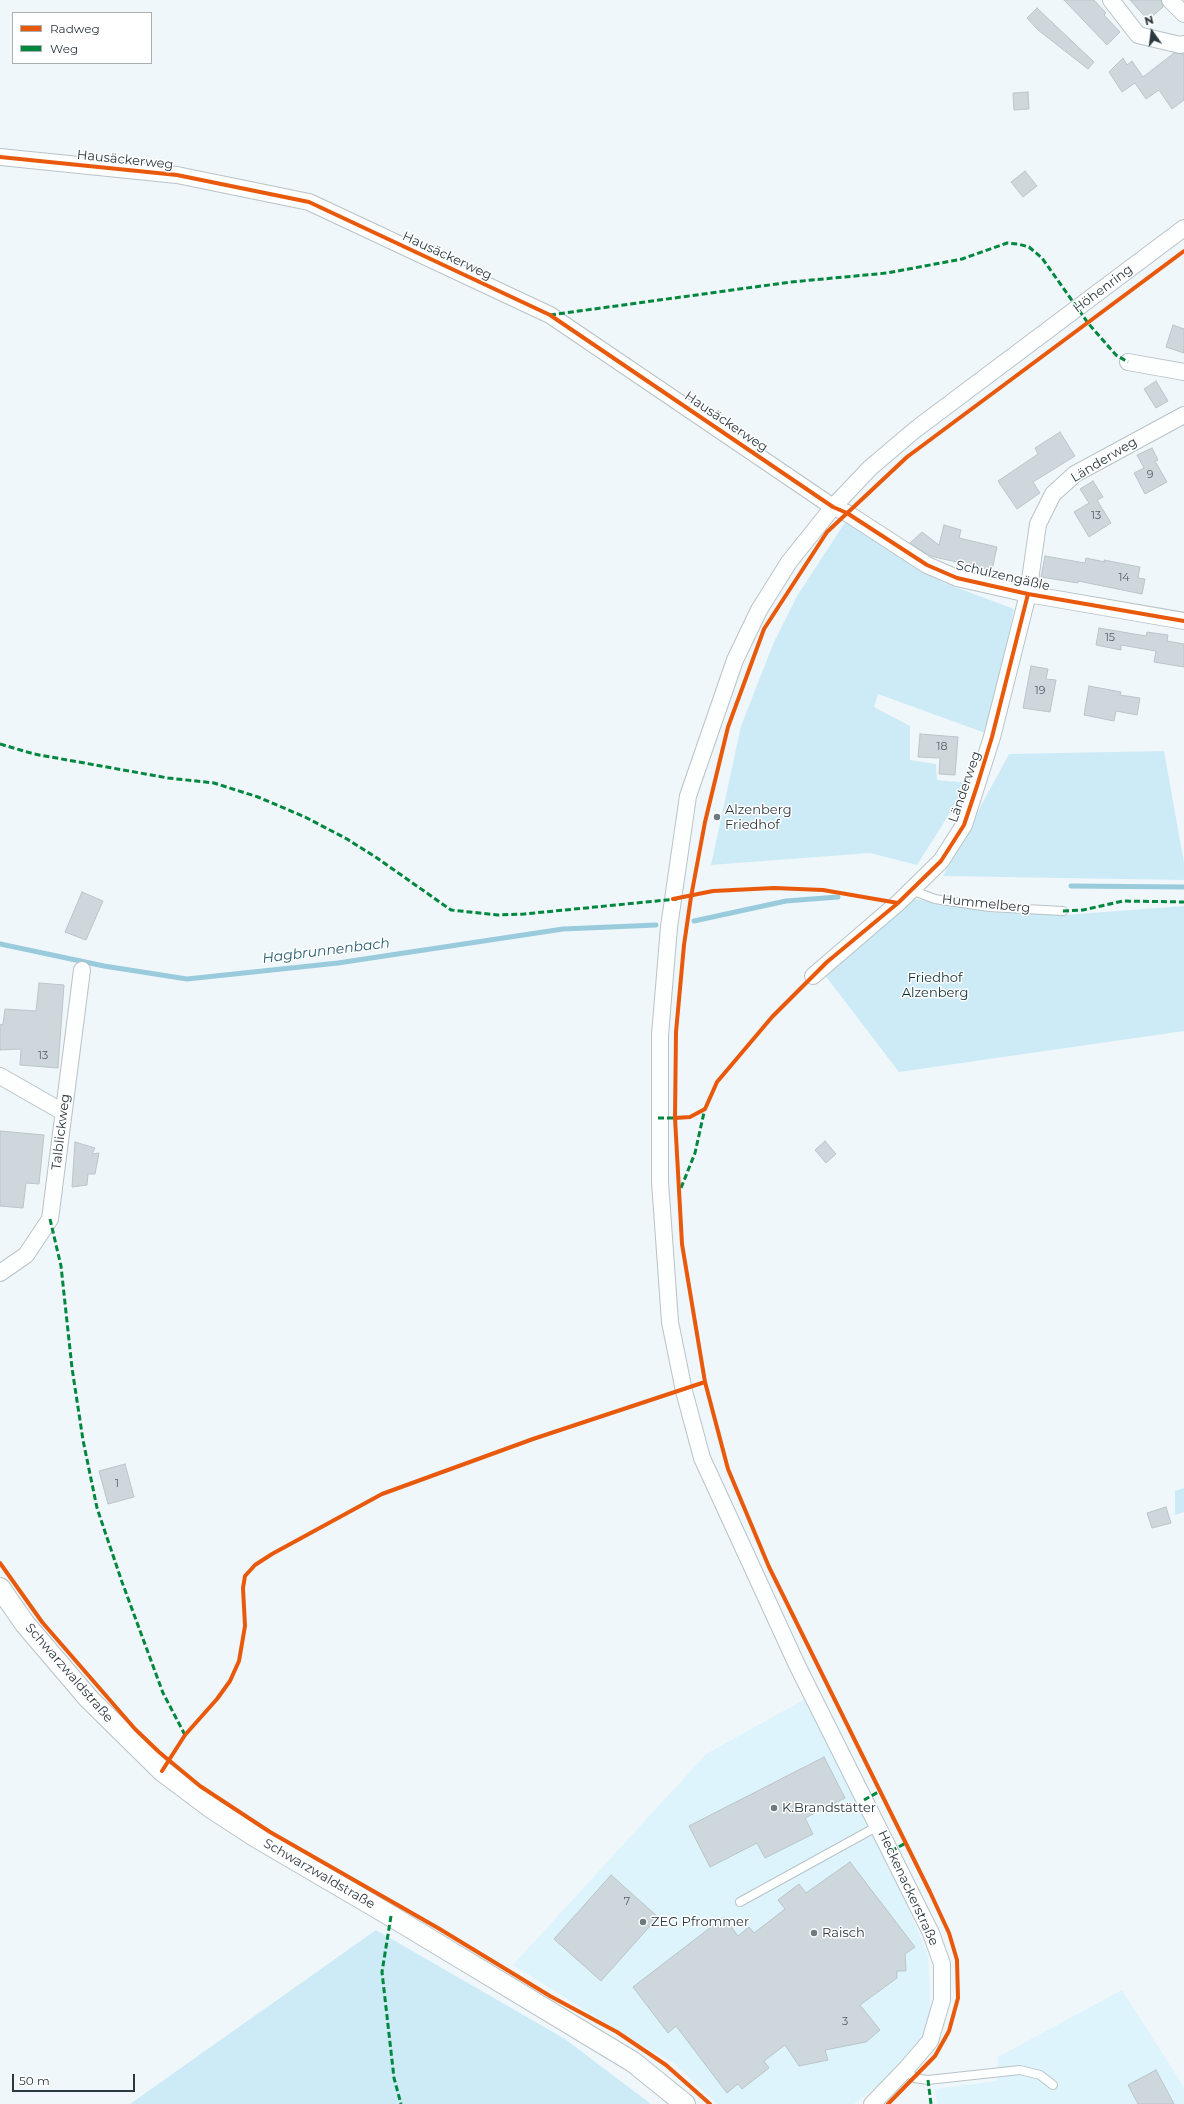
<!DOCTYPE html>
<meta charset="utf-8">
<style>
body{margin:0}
#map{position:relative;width:1184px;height:2104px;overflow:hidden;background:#eff7fa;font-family:Montserrat,sans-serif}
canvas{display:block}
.legend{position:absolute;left:12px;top:12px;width:140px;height:52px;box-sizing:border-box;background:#fff;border:1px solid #aaafb2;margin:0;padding:5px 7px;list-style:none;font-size:12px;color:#2b383e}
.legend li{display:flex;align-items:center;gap:8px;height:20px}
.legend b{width:20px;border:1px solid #aaafb2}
.north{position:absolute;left:1132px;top:12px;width:40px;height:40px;-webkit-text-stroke:3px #fff;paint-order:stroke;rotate:346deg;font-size:11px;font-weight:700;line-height:16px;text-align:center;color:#2b383e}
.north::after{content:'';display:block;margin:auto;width:14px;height:18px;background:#2b383e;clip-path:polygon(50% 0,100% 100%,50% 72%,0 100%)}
.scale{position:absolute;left:12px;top:2074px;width:123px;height:18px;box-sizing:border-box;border:2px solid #2b383e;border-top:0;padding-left:5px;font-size:12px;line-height:14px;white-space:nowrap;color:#2b383e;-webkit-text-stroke:3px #fff;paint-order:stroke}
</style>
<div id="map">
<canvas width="1184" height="2104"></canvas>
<ul class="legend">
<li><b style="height:5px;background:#e8590c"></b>Radweg</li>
<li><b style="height:5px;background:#00873e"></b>Weg</li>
</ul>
<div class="north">N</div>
<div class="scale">50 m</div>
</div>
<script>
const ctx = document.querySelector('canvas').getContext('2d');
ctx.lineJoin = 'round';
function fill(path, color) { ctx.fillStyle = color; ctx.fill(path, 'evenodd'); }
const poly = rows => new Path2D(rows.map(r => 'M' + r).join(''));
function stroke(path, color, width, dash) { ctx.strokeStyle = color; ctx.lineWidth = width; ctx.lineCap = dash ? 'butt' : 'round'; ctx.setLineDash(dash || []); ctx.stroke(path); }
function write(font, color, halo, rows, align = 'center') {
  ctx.font = font + ' Montserrat,sans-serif'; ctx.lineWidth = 3; ctx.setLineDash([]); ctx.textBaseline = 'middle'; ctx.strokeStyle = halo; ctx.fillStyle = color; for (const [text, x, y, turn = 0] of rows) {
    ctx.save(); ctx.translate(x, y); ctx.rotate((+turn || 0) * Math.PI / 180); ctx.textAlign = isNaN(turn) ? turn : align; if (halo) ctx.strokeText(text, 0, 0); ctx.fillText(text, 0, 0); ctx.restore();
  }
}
const built = poly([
 [805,1699,906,1903,928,1955,931,2012,923,2036,898,2069,854,2104,717,2104,675,2064,623,2034,513,1965,706,1754],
 [1122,1990,1184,2087,1184,2104,937,2104,935,2089,997,2081,998,2057]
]);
const green = poly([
 [846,521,942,582,1014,609,988,734,878,694,874,707,910,726,910,760,936,764,937,780,969,783,917,865,870,853,711,865,741,726,774,642,797,596],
 [1164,751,1184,863,1184,880,943,876,1009,754],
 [910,898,990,912,1065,915,1184,906,1184,1031,899,1072,821,970],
 [1184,1488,1184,1512,1175,1515,1175,1491],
 [376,1930,565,2039,651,2104,130,2104]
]);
const stream = poly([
 [1071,886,1184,887],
 [694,921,786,901,838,897],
 [0,944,104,966,187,979,338,963,563,929,656,925]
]);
const building = poly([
 [1064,0,1094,0,1106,13,1104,15,1120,32,1107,45,1064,0],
 [1130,0,1161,0,1163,7,1148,20,1130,0],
 [1037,8,1094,62,1088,69,1038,30,1027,18,1037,8],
 [1174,53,1184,54,1184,100,1172,109,1159,90,1146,99,1135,83,1122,92,1109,72,1123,58,1127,65,1132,61,1143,77,1174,53],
 [1028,92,1029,109,1014,110,1013,93,1028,92],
 [1025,171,1037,186,1023,197,1011,182,1025,171],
 [1173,325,1184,329,1184,353,1166,347,1173,325],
 [1156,381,1168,401,1156,408,1144,389,1156,381],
 [1060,432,1075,456,1033,482,1040,493,1017,509,998,481,1038,454,1035,448,1060,432],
 [1152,448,1158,460,1155,461,1167,482,1145,494,1134,473,1144,468,1137,455,1152,448],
 [1093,481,1103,497,1097,500,1111,523,1089,537,1074,512,1089,503,1080,489,1093,481],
 [944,525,961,530,959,538,997,547,992,570,930,556,910,543,922,532,939,545,944,525],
 [1045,556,1085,563,1086,558,1105,562,1104,560,1140,567,1138,578,1145,579,1142,594,1078,581,1078,583,1041,577,1045,556],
 [1099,628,1146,636,1147,632,1168,635,1167,641,1184,644,1184,667,1154,662,1156,651,1121,645,1121,650,1096,645,1099,628],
 [1031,666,1048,669,1046,679,1056,680,1050,712,1023,708,1031,666],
 [1089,686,1121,692,1120,695,1140,698,1137,715,1116,711,1114,721,1084,715,1089,686],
 [920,734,958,737,955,775,939,774,940,758,918,757,920,734],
 [82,892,103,901,86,940,65,932,82,892],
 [39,983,64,985,58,1068,20,1065,21,1049,0,1050,0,1025,3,1024,5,1009,36,1011,39,983],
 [0,1131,44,1135,39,1184,26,1183,23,1208,0,1206,0,1131],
 [825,1141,836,1154,826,1163,815,1150,825,1141],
 [75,1142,95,1148,92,1154,99,1153,95,1174,88,1174,87,1185,72,1187,75,1142],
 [125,1464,134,1497,108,1504,99,1471,125,1464],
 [1166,1507,1171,1523,1152,1528,1147,1513,1166,1507],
 [824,1757,845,1798,805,1818,813,1834,765,1858,757,1843,710,1867,689,1826,824,1757],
 [850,1862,915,1947,905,1954,906,1971,897,1971,897,1978,860,2005,880,2030,866,2042,825,2050,828,2060,799,2066,785,2045,764,2061,769,2068,742,2089,738,2084,727,2093,676,2026,668,2033,633,1987,724,1917,738,1936,749,1927,754,1933,785,1909,778,1900,799,1884,806,1893,850,1862],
 [611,1875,658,1917,601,1981,554,1939,611,1875],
 [1156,2070,1174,2104,1138,2104,1128,2085,1156,2070]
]);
const service = poly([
 [911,890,935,899,989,907,1063,911],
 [740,1902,878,1826],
 [906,2069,914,2078,928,2080,1020,2070,1040,2075,1053,2085]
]);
const minor = poly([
 [1111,0,1138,35,1180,45,1184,44],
 [1170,0,1184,14],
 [0,157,177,175,309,202,550,315,833,507,847,513,927,565,957,578,1028,594,1184,621],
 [1128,362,1184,372],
 [813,976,898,903,941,861,964,825,992,737,1028,594,1038,524,1053,494,1075,474,1184,415],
 [0,1076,63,1112],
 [0,1273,26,1255,50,1219,82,970],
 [872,2104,906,2069,930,2041,942,2000,942,1964,931,1933,797,1665,702,1458,684,1391,670,1322,660,1182,660,1035,669,927,688,796,735,660,759,610,789,562,833,507,870,468,916,429,1184,228]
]);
const tertiary = poly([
 [0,1588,25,1624,89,1699,162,1771,210,1807,256,1837,391,1916,633,2062,685,2104]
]);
const quiet = poly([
 [550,315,791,282,887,273,962,259,1007,243,1018,244,1029,247,1042,258,1088,323,1116,355,1128,362],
 [0,744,34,754,168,778,214,783,258,797,305,817,347,839,377,858,451,910,498,915,524,914,677,899],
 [1063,911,1083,910,1123,901,1184,902],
 [658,1118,677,1118],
 [681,1188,695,1153,705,1108],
 [50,1219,61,1266,72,1368,83,1440,97,1508,122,1582,163,1693,185,1735],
 [864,1800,880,1791],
 [891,1851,906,1843],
 [391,1916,382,1972,394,2078,401,2104],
 [928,2080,931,2104]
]);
const cycleway = poly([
 [0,157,177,175,309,202,550,315,833,507,847,513,927,565,957,578,1028,594,1184,621],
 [673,899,713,891,774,888,823,890,898,903],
 [675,1118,690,1117,705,1109,717,1082,772,1017,827,962,898,903,941,861,964,825,977,786,992,737,1028,594],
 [0,1563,42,1622,135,1729,159,1752,200,1786,270,1832,438,1928,550,1996,617,2032,666,2065,710,2104],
 [162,1771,185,1735,217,1699,230,1681,239,1661,245,1626,243,1588,245,1576,255,1565,272,1554,382,1494,533,1439,705,1382],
 [888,2104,935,2056,949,2031,958,1998,957,1960,949,1933,930,1892,769,1567,728,1469,705,1382,682,1244,675,1118,676,1032,684,945,691,897,705,822,728,727,764,629,827,532,907,457,1184,251]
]);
const markers = [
 [717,817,4,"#707b80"],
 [774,1808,4,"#707b80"],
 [643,1922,4,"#707b80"],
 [814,1933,4,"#707b80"]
];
const numberNames = [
 ["9",1150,475],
 ["13",1096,516],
 ["14",1124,578],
 ["15",1110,638],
 ["19",1040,691],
 ["18",942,747],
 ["13",43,1056],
 ["1",117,1484],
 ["7",627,1902],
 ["3",845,2022]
];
const streetNames = [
 ["Hausäckerweg",125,160,6],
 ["Hausäckerweg",447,256,25],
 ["Höhenring",1103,289,-37],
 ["Hausäckerweg",726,422,34],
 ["Länderweg",1104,460,-31],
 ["Schulzengäßle",1003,576,13],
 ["Länderweg",965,787,-71],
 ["Hummelberg",986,904,6],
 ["Talblickweg",61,1132,-83],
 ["Schwarzwaldstraße",69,1673,49],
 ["Schwarzwaldstraße",319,1874,30],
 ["Heckenackerstraße",908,1888,65]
];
const poiNames = [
 ["Alzenberg",725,810],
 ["Friedhof",725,825],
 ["K.Brandstätter",782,1808],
 ["ZEG Pfrommer",651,1922],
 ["Raisch",822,1933]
];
const parkNames = [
 ["Friedhof",935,978],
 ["Alzenberg",935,993]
];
const waterNames = [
 ["Hagbrunnenbach",326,951,-7]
];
fill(built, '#ddf4fc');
fill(green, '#cdebf7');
stroke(stream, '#99cbdd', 5);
fill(building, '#ced8dc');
stroke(building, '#bbc5c8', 1);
stroke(service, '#b9c3c7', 10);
stroke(minor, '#b9c3c7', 18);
stroke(tertiary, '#b9c3c7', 22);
stroke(service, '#fdfefe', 8);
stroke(minor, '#fdfefe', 16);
stroke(tertiary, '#fdfefe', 20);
stroke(quiet, '#00873e', 3, [6, 3]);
stroke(cycleway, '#e8590c', 4);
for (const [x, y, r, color] of markers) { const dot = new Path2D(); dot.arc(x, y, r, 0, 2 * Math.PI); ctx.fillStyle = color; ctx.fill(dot); stroke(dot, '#fff', 1.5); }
write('11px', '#546066', null, numberNames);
write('13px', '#2b383e', '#fff', streetNames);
write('13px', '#2b383e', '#fff', poiNames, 'left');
write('13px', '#0d2e39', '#fff', parkNames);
write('italic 14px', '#255c6f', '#fff', waterNames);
</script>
